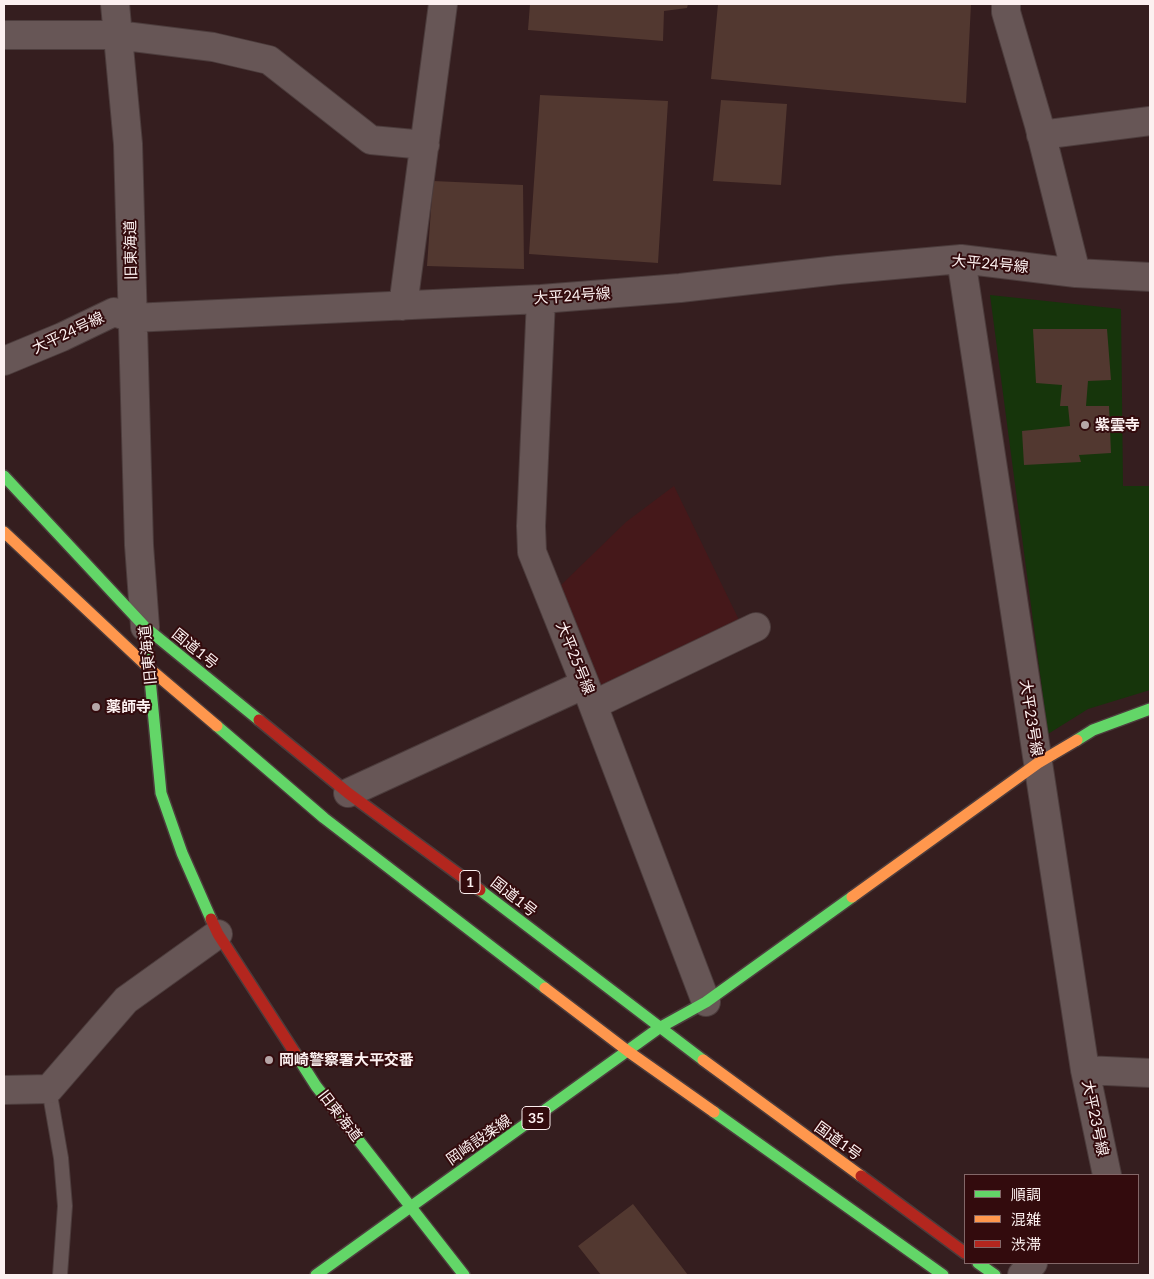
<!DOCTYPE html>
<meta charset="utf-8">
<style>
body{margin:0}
#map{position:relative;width:1154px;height:1279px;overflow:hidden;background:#351e1f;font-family:Lato,"Noto Sans JP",sans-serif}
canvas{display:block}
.frame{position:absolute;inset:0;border:5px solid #fcf0f0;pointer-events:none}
.legend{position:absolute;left:964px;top:1174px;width:175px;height:90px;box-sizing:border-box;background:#330b0d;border:1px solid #836768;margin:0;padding:6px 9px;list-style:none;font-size:15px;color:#fcf0f0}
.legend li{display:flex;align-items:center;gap:10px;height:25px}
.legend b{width:25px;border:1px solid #836768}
</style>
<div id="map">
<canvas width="1154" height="1279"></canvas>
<div class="frame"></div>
<ul class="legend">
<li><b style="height:6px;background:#63d668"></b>順調</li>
<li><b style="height:6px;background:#ff974d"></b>混雑</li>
<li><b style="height:6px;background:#b3261e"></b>渋滞</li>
</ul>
</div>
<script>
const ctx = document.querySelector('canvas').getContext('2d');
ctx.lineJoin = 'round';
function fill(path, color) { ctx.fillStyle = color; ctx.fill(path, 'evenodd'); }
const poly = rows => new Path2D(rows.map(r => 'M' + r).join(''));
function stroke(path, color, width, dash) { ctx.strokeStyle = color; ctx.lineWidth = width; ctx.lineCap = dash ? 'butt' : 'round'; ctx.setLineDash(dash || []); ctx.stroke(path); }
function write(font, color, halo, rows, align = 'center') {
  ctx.font = font + ' Lato,"Noto Sans JP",sans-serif'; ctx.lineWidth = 4; ctx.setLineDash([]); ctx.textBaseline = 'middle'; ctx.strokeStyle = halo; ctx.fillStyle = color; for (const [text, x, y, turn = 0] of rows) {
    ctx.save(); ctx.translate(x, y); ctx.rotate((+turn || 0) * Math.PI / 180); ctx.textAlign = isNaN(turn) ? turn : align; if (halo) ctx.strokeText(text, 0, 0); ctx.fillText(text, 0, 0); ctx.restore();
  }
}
const built = poly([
 [674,486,739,620,594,692,560,586,626,522]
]);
const green = poly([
 [990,295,1121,309,1123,486,1150,486,1150,690,1088,709,1048,734]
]);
const building = poly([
 [530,4,688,4,687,8,664,11,663,41,528,30],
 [718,4,971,4,966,103,711,79],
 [540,95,668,101,658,263,529,254],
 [721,100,787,104,781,185,713,181],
 [433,181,523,185,524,269,427,266],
 [1033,329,1107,329,1111,380,1088,381,1086,406,1109,406,1111,453,1079,455,1081,462,1024,465,1022,431,1070,426,1068,406,1060,406,1062,385,1036,383],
 [633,1204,688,1275,601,1275,578,1246]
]);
const lane = poly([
 [49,1089,61,1158,65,1206,60,1275]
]);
const street = poly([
 [115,4,128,144,139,545,145,627],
 [1006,4,1006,12,1039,125,1076,273],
 [4,35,117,35,213,47,269,60,371,140,425,145],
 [1041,135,1150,121],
 [961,259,1085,1070,1107,1175],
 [541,299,531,526,532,552,585,684,706,1002],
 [403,306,443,4],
 [4,361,62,337,114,312,132,318,541,299,680,288,838,270,961,259,1076,273,1150,277],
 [593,705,756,627],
 [348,793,585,684],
 [1085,1070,1150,1073],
 [4,1090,49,1089,126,1000,218,934],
 [1022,1275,1033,1263]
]);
const fast = poly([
 [4,476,145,627,259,720],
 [145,627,161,793,182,853,211,919],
 [217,726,324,818,545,988],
 [1077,740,1093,730,1150,709],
 [480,890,703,1060],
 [659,1028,706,1002,852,897],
 [295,1053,316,1086,464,1275],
 [714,1112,943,1275],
 [978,1263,995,1275],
 [316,1275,659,1028]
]);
const slow = poly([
 [4,532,150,669,217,726],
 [852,897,1038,763,1077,740],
 [545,988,629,1052,714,1112],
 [703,1060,861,1176]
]);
const jam = poly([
 [259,720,348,793,480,890],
 [211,919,218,934,295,1053],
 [861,1176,965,1253]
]);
const markers = [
 [1085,425,5,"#b6a6a7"],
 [96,707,5,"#b6a6a7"],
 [269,1060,5,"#b6a6a7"]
];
const shields = [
 [470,882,20],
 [536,1118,28]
];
const shieldNames = [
 ["1",470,882],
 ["35",536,1118]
];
const streetNames = [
 ["旧東海道",131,250,-91],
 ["大平24号線",990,264,5],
 ["大平24号線",572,296,-4],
 ["大平24号線",68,333,-25],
 ["国道1号",195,649,39],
 ["旧東海道",148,655,-96],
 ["大平25号線",575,658,68],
 ["大平23号線",1031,718,81],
 ["国道1号",514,897,38],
 ["旧東海道",340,1116,52],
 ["大平23号線",1095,1118,78],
 ["岡崎設楽線",479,1140,-35],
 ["国道1号",838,1141,36]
];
const poiNames = [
 ["紫雲寺",1095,425],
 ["薬師寺",106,707],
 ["岡崎警察署大平交番",279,1060]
];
fill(built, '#45181a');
fill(green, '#16350b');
fill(building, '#523830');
stroke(lane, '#4c3c3c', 16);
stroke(street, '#4c3c3c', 30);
stroke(fast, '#4c3c3c', 14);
stroke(slow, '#4c3c3c', 14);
stroke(jam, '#4c3c3c', 14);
stroke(lane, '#675656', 14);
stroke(street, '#675656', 28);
stroke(fast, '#63d668', 11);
stroke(slow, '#ff974d', 11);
stroke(jam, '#b3261e', 11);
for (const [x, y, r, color] of markers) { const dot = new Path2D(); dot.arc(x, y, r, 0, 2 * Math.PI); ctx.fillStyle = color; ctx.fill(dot); stroke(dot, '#330b0d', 2); }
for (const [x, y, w] of shields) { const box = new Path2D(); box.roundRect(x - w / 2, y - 11.5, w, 23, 4); ctx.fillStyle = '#330b0d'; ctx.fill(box); stroke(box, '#fcf0f0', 1); }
write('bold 14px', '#fcf0f0', null, shieldNames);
write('15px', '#fcf0f0', '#330b0d', streetNames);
write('bold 15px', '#fcf0f0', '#330b0d', poiNames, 'left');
</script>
